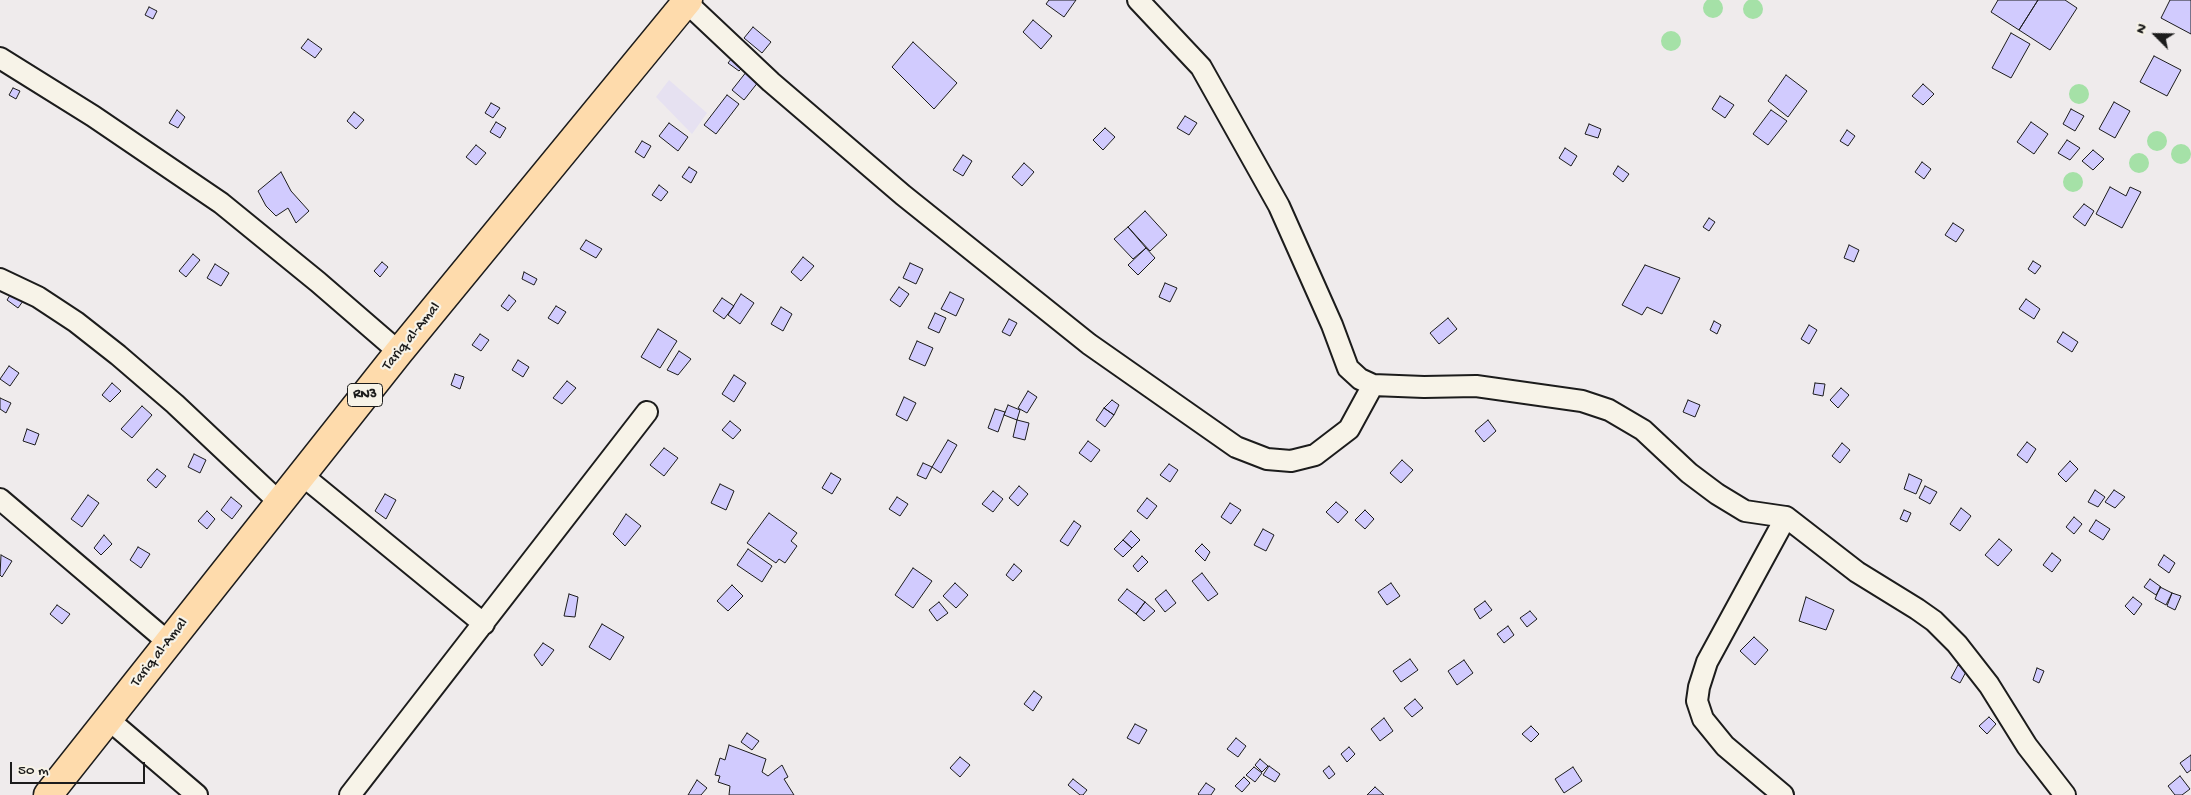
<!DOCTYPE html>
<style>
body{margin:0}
#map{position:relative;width:2191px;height:795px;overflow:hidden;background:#efebec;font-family:"Gochi Hand",sans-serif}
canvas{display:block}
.north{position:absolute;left:2131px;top:10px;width:50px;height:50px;-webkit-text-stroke:4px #f7f3e8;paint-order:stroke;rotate:293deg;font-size:14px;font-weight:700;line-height:20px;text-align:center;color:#1c1c1c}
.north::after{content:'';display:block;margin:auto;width:18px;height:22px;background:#1c1c1c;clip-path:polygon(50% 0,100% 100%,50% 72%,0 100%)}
.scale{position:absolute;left:10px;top:762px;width:135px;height:22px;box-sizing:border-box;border:2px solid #1c1c1c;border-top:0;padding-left:6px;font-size:15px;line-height:18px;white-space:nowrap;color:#1c1c1c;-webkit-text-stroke:4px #f7f3e8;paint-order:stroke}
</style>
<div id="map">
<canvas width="2191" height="795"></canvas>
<div class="north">N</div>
<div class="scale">50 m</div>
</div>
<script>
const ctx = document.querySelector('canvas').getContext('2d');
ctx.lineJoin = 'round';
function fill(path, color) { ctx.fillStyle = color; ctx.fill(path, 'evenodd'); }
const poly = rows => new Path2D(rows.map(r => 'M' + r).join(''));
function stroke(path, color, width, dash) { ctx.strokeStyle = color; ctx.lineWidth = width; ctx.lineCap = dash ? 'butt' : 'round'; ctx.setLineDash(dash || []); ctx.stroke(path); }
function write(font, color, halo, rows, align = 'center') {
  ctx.font = font + ' "Gochi Hand",sans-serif'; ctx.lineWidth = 4.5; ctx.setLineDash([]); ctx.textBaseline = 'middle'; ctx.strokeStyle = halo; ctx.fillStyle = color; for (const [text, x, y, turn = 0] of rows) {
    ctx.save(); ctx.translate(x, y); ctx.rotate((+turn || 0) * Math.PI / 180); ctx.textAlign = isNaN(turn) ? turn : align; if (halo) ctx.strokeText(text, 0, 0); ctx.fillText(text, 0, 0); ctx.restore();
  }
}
const built = poly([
 [669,80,707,113,692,134,656,97]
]);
const green = poly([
 '1703 8a10 10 0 1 1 20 0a10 10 0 1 1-20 0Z',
 '1743 9a10 10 0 1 1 20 0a10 10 0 1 1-20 0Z',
 '1661 41a10 10 0 1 1 20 0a10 10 0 1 1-20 0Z',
 '2069 94a10 10 0 1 1 20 0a10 10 0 1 1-20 0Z',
 '2147 141a10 10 0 1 1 20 0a10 10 0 1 1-20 0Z',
 '2171 154a10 10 0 1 1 20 0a10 10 0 1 1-20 0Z',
 '2129 163a10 10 0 1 1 20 0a10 10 0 1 1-20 0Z',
 '2063 182a10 10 0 1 1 20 0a10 10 0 1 1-20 0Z'
]);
const building = poly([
 [1049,0,1076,0,1064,17,1046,4,1049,0],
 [1998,0,2038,0,2019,30,1991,12,1998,0],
 [2038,0,2065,0,2077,8,2050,50,2019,30,2038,0],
 [2170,0,2191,0,2191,34,2161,18,2170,0],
 [149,7,157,11,153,19,145,15,149,7],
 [1033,20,1052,36,1041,49,1023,32,1033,20],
 [753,27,771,42,762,53,744,38,753,27],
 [2011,33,2030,44,2011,78,1992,68,2011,33],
 [308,39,322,49,315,58,301,48,308,39],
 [913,42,957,83,934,109,892,67,913,42],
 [2154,56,2181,70,2167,96,2140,82,2154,56],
 [732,58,743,67,739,71,728,63,732,58],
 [747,71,759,81,744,100,732,90,747,71],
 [1786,75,1807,91,1788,117,1768,101,1786,75],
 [1923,84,1934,94,1923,105,1912,96,1923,84],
 [13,88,20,91,16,99,9,95,13,88],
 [727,95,739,104,716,134,704,125,727,95],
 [1720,96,1734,105,1725,118,1712,109,1720,96],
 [2114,102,2130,111,2115,138,2099,129,2114,102],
 [491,103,500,108,493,118,485,113,491,103],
 [2071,109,2084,116,2075,131,2063,124,2071,109],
 [177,110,185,117,178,128,169,123,177,110],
 [1771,110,1787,121,1768,145,1753,134,1771,110],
 [354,112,364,120,356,129,347,121,354,112],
 [1185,116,1197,123,1189,135,1177,128,1185,116],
 [496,122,506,128,500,138,490,132,496,122],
 [2031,122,2048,134,2034,154,2017,142,2031,122],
 [669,123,688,137,678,151,659,136,669,123],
 [1589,124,1601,129,1598,138,1585,134,1589,124],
 [1105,128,1115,137,1103,150,1093,140,1105,128],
 [1847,130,1855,136,1848,146,1840,141,1847,130],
 [2067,140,2080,148,2070,160,2058,153,2067,140],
 [642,141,651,146,644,158,635,152,642,141],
 [476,145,486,153,476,165,466,157,476,145],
 [1565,148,1577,156,1571,166,1559,158,1565,148],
 [2093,150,2104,159,2093,170,2082,161,2093,150],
 [963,155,972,161,963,176,953,170,963,155],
 [1922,162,1931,169,1924,179,1915,172,1922,162],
 [1024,163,1034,172,1022,186,1012,177,1024,163],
 [1618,166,1629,174,1623,182,1613,174,1618,166],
 [689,167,697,172,691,183,682,177,689,167],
 [281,172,291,191,309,211,296,223,288,208,276,216,266,206,258,191,281,172],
 [659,185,668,192,661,201,652,195,659,185],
 [2110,187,2126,196,2130,187,2141,192,2122,228,2096,214,2110,187],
 [2084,204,2094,211,2085,226,2073,217,2084,204],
 [1145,211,1167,235,1150,251,1128,227,1145,211],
 [1709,218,1715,222,1709,231,1703,227,1709,218],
 [1953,223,1964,230,1956,242,1945,235,1953,223],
 [1128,227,1146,248,1133,259,1114,239,1128,227],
 [586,240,602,249,596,258,580,249,586,240],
 [1849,245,1859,250,1854,262,1844,258,1849,245],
 [1146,248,1155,258,1138,275,1128,265,1146,248],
 [193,254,200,260,186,277,179,271,193,254],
 [803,257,814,266,801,281,791,272,803,257],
 [2033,261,2041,266,2035,274,2028,269,2033,261],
 [382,262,388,267,380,277,374,271,382,262],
 [910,263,923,269,916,284,903,278,910,263],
 [215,264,229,273,221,286,207,278,215,264],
 [1645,265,1680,278,1662,314,1647,307,1642,315,1622,305,1645,265],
 [524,272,537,279,534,285,522,279,524,272],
 [1165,283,1177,288,1170,302,1159,297,1165,283],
 [899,287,909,294,900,307,890,300,899,287],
 [14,289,26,297,18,308,7,300,14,289],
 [950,292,964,299,956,316,941,309,950,292],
 [741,294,754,303,740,324,728,315,741,294],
 [509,295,516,301,508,311,501,306,509,295],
 [722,298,734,306,724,319,713,311,722,298],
 [2026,299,2040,309,2034,319,2019,309,2026,299],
 [556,306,566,312,558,324,548,318,556,306],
 [781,307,792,314,783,331,771,324,781,307],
 [935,313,946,318,939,333,928,328,935,313],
 [1448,318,1457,329,1439,344,1430,333,1448,318],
 [1009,319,1017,323,1010,336,1002,332,1009,319],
 [1714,321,1721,325,1717,334,1710,330,1714,321],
 [1809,325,1817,330,1809,344,1801,339,1809,325],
 [658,329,677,341,660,368,641,357,658,329],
 [2063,332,2078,342,2072,352,2057,342,2063,332],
 [480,334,489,340,481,351,472,345,480,334],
 [917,341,933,348,925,366,909,359,917,341],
 [679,351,691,359,678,375,667,370,679,351],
 [518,360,529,367,523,377,512,370,518,360],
 [9,366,19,373,10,386,0,379,9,366],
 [455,374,464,377,460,389,451,385,455,374],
 [734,375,746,383,734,402,722,394,734,375],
 [567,381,576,388,562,404,553,398,567,381],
 [112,383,121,391,110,402,102,395,112,383],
 [1815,383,1825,384,1823,396,1813,394,1815,383],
 [1841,388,1849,395,1838,408,1830,400,1841,388],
 [1028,391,1037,397,1027,413,1018,408,1028,391],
 [904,397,916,403,907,421,896,415,904,397],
 [0,398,11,403,6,413,0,409,0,398],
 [1112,400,1119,405,1114,415,1104,408,1112,400],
 [1688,400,1700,405,1695,417,1683,412,1688,400],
 [1008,405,1020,410,1017,420,1004,415,1008,405],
 [142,406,152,415,132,438,121,429,142,406],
 [1104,408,1114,415,1105,427,1096,420,1104,408],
 [995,409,1005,412,998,432,988,428,995,409],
 [1017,420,1029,423,1025,440,1013,437,1017,420],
 [1488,420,1496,431,1484,442,1475,431,1488,420],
 [730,421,741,430,733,439,722,430,730,421],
 [27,429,39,434,35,445,23,441,27,429],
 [948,440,957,445,941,473,932,467,948,440],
 [1088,441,1100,450,1091,462,1079,453,1088,441],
 [2027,442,2036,449,2027,463,2017,455,2027,442],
 [1842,443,1850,450,1840,463,1832,456,1842,443],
 [664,448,678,458,664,476,650,465,664,448],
 [194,454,206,460,200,473,188,467,194,454],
 [1402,460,1413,470,1401,483,1390,473,1402,460],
 [2070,461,2078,469,2066,482,2058,474,2070,461],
 [923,463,932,467,926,479,917,475,923,463],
 [1169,464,1178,470,1170,482,1160,475,1169,464],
 [157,469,166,476,156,488,147,480,157,469],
 [831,473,841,479,832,494,822,488,831,473],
 [1909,474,1922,480,1916,494,1904,489,1909,474],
 [720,484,734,491,726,510,711,503,720,484],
 [1019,486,1028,494,1018,506,1009,498,1019,486],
 [1925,486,1937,492,1930,504,1919,498,1925,486],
 [2095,490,2105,497,2098,507,2088,502,2095,490],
 [2114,490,2125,497,2115,508,2105,502,2114,490],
 [993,491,1003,499,993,512,982,504,993,491],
 [385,494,396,500,386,519,375,511,385,494],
 [88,495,99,503,82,527,71,519,88,495],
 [231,497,242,506,232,519,221,510,231,497],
 [897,497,908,504,900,516,889,509,897,497],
 [1147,498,1157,506,1147,519,1137,511,1147,498],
 [1336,502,1348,512,1338,523,1326,512,1336,502],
 [1230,503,1241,510,1231,524,1221,517,1230,503],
 [1961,508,1971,516,1960,531,1950,524,1961,508],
 [1365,510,1374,519,1365,529,1355,520,1365,510],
 [1904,510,1911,513,1907,522,1900,519,1904,510],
 [207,511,215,519,207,529,198,521,207,511],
 [769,513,797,533,791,541,797,546,785,563,779,559,776,563,747,543,769,513],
 [626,514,641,526,625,546,613,534,626,514],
 [2074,517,2082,524,2074,534,2066,527,2074,517],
 [2096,520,2110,529,2103,540,2089,531,2096,520],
 [1074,521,1081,526,1068,546,1060,541,1074,521],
 [1263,529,1274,535,1266,551,1254,545,1263,529],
 [1131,531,1140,540,1132,548,1123,540,1131,531],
 [104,535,112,544,101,555,94,548,104,535],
 [1999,539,2012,550,1998,566,1985,555,1999,539],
 [1123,540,1132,548,1123,557,1114,549,1123,540],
 [1202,544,1210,552,1205,561,1195,551,1202,544],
 [138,547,150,554,141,568,130,560,138,547],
 [748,549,772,566,762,582,737,565,748,549],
 [2052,553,2061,560,2052,572,2043,565,2052,553],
 [1,555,12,561,2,577,0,575,1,555],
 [2164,555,2175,563,2169,573,2158,565,2164,555],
 [1142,556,1148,562,1138,572,1133,566,1142,556],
 [1014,564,1022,571,1013,581,1006,575,1014,564],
 [913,568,932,581,913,608,895,595,913,568],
 [1202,573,1218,594,1208,601,1192,581,1202,573],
 [2150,579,2161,587,2156,595,2144,587,2150,579],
 [955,583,968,595,956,608,943,596,955,583],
 [1391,583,1400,596,1387,605,1378,592,1391,583],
 [732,585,743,596,728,611,717,601,732,585],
 [2160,587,2172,593,2166,605,2155,599,2160,587],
 [1127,589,1145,602,1136,614,1118,600,1127,589],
 [1166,590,1176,603,1165,612,1155,599,1166,590],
 [2172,593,2181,596,2175,610,2167,606,2172,593],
 [569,594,578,597,575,617,564,616,569,594],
 [1806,597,1834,610,1826,630,1799,621,1806,597],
 [2133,597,2142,604,2134,615,2125,606,2133,597],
 [1485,601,1492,610,1480,619,1474,609,1485,601],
 [939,602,948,613,937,621,929,610,939,602],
 [1145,602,1155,611,1144,621,1136,614,1145,602],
 [57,605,70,614,62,624,50,614,57,605],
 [1530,611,1537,619,1527,627,1520,618,1530,611],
 [602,624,624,637,610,660,589,647,602,624],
 [1508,626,1514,635,1504,643,1497,634,1508,626],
 [1754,637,1768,650,1755,665,1740,651,1754,637],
 [543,643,554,650,542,666,534,655,543,643],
 [1410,659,1418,670,1401,682,1393,671,1410,659],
 [1464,660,1473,673,1457,685,1448,671,1464,660],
 [1958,665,1967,670,1960,683,1951,678,1958,665],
 [2037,668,2044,671,2039,683,2033,680,2037,668],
 [1034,691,1042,697,1033,711,1024,704,1034,691],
 [1415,699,1423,708,1412,717,1404,708,1415,699],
 [1989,717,1996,724,1987,734,1979,726,1989,717],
 [1384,718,1393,731,1380,741,1371,729,1384,718],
 [1135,724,1147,730,1139,744,1127,738,1135,724],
 [1531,726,1539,734,1531,742,1522,734,1531,726],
 [747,733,759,741,752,750,741,742,747,733],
 [1236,738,1246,746,1238,757,1227,749,1236,738],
 [729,745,766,759,762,772,768,776,782,765,788,777,784,779,794,795,729,795,730,786,718,782,720,776,715,775,720,758,725,760,729,745],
 [1349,747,1355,754,1347,762,1341,754,1349,747],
 [2191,755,2191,770,2187,773,2180,763,2191,755],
 [960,757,970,765,960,777,950,768,960,757],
 [1260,759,1268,766,1262,772,1255,765,1260,759],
 [1269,766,1280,774,1275,782,1263,775,1269,766],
 [1329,766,1335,774,1329,779,1323,771,1329,766],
 [1254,767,1262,773,1255,782,1246,775,1254,767],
 [1573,767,1582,781,1564,793,1555,779,1573,767],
 [2180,776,2190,789,2182,795,2175,795,2168,786,2180,776],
 [1244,777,1250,783,1242,792,1235,786,1244,777],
 [1073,779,1087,790,1083,795,1080,795,1068,785,1073,779],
 [697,780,707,788,701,795,688,795,697,780],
 [1206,783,1215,789,1211,795,1199,795,1198,794,1206,783],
 [1375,787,1384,795,1367,795,1375,787]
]);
const minor = poly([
 [1138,0,1201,67,1279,206,1332,325,1348,368,1360,379,1373,385,1424,387,1476,386,1582,401,1609,410,1643,430,1689,473,1717,494,1745,511,1786,517,1857,572,1917,609,1934,621,1957,644,1989,685,2027,746,2065,795],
 [686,2,771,82,903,195,1089,344,1236,447,1267,459,1291,461,1315,455,1349,429,1373,385],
 [0,58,93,116,221,203,318,282,399,352],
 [0,279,38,297,76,322,118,355,175,404,279,502],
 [302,475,484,624],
 [0,499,168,642],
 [108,719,197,795],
 [350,795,647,412],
 [1783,795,1725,746,1703,719,1697,701,1699,687,1707,662,1786,517]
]);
const highway = poly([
 [48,795,399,352,688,0]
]);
const shields = [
 [365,395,35]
];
const shieldNames = [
 ["RN3",365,395]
];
const streetNames = [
 ["Tariq al-Amal",412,337,-51],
 ["Tariq al-Amal",160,653,-52]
];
fill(built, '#e6e1f1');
fill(green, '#a5e1a7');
fill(building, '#d1cbfe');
stroke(building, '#1c1c1c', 1);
stroke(minor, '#1c1c1c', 24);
stroke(highway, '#1c1c1c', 31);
stroke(minor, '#f7f3e8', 20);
stroke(highway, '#fedbac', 28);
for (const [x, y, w] of shields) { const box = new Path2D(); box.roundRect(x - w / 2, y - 11.5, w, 23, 4); ctx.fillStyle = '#f7f3e8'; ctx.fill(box); stroke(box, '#1c1c1c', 1); }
write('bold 14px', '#1c1c1c', null, shieldNames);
write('15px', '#1c1c1c', '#f7f3e8', streetNames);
</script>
